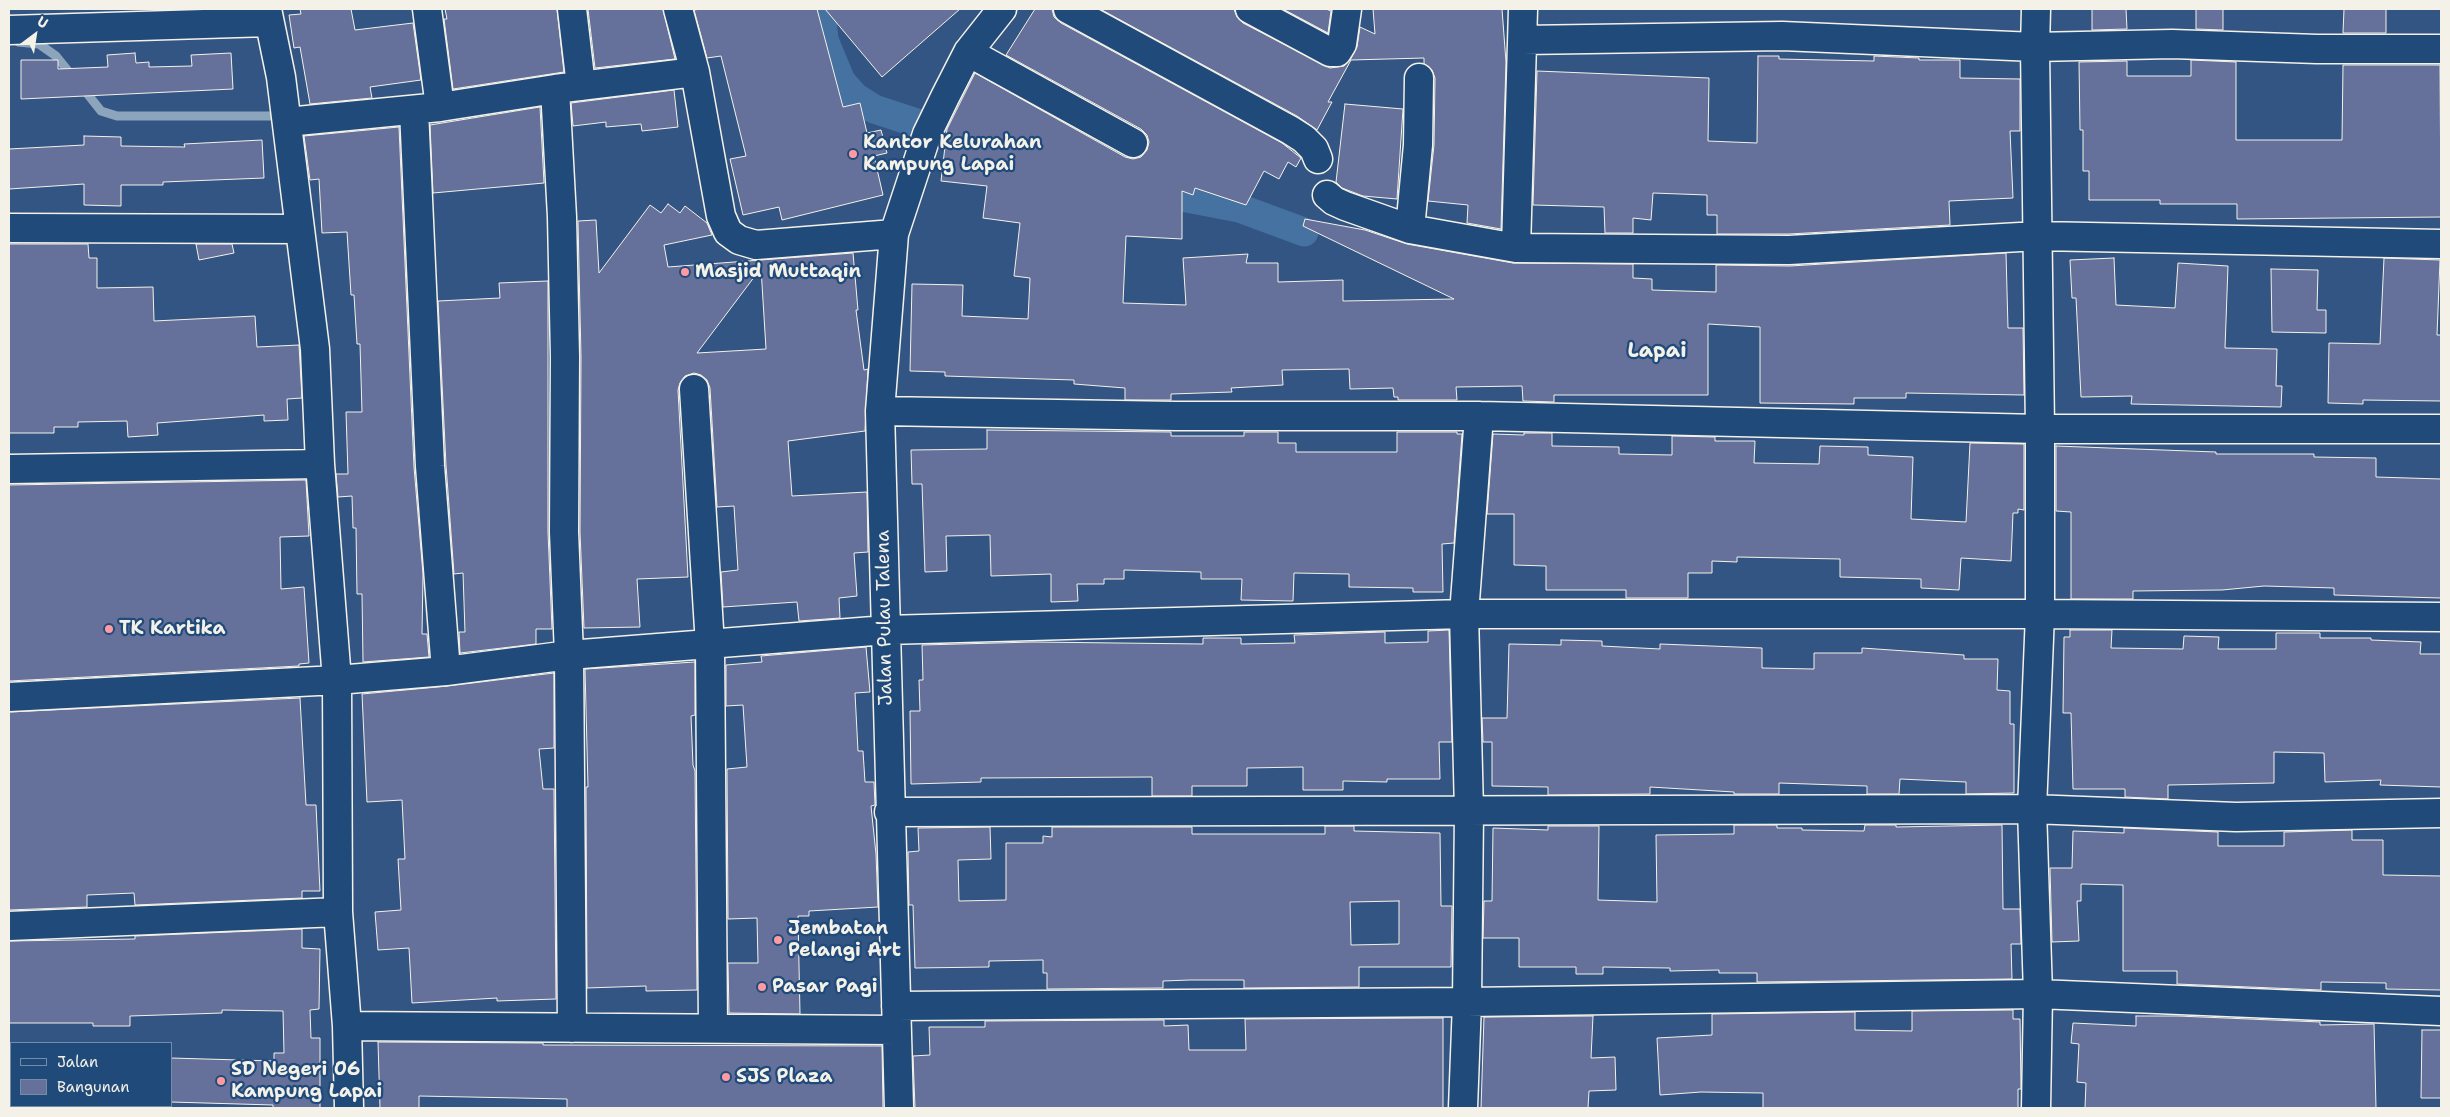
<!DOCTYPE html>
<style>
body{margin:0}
#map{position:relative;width:2450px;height:1117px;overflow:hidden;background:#335583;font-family:"Shantell Sans",sans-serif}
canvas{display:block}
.frame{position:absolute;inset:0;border:10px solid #f4f1e8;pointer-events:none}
.legend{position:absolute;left:10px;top:1042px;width:162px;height:65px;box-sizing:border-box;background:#1f4a7a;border:1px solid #748da6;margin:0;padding:6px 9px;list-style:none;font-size:15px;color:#f4f1e8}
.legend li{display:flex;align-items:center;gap:10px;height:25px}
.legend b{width:25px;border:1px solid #748da6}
.north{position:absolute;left:10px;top:10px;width:50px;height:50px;-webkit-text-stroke:4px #1f4a7a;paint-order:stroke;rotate:31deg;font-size:14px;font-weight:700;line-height:20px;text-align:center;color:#f4f1e8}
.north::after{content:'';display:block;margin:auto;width:18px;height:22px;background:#f4f1e8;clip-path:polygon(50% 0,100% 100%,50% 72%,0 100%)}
</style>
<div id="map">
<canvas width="2450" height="1117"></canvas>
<div class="frame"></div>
<ul class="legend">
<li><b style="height:6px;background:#1f4a7a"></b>Jalan</li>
<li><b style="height:14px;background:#65719a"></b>Bangunan</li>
</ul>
<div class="north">U</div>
</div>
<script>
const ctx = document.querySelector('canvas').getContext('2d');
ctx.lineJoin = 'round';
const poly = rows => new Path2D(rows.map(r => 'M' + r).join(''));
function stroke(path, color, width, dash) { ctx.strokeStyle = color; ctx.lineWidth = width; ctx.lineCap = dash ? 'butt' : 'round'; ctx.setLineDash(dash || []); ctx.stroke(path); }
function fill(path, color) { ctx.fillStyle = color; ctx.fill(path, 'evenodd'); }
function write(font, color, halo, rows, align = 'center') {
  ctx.font = font + ' "Shantell Sans",sans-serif'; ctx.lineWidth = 4.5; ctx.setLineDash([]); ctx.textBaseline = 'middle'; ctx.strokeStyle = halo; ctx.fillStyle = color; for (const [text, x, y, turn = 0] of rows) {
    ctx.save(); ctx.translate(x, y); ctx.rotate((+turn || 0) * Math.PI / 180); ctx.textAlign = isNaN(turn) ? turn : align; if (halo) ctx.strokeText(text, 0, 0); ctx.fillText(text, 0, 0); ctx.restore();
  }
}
const stream = poly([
 [18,42,39,44,56,56,73,77],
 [82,87,101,111,117,116,277,116]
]);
const canal = poly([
 [821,9,824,40,841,81,855,97,874,109,984,145],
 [1145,190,1239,208,1304,232]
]);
const building = poly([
 [300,9,351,9,355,30,413,23,421,80,370,87,372,98,310,104,300,47,294,48,289,15,301,14,300,9],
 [445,9,557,9,564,72,453,89,444,19,447,19,445,9],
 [588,9,663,9,675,59,595,68,588,9],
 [701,9,817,9,843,107,860,103,867,133,881,130,887,153,874,156,883,195,782,220,779,207,743,215,730,159,746,156,721,56,707,58,694,10,701,9],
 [825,9,960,9,882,77,825,9],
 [1035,9,1052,9,1054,17,1061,23,1282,143,1301,158,1296,167,1288,162,1279,179,1264,171,1246,205,1195,188,1193,195,1182,191,1182,239,1126,236,1123,303,1186,305,1183,258,1248,254,1246,263,1278,263,1278,282,1343,280,1343,301,1454,299,1303,226,1305,219,1365,230,1407,244,1513,263,1633,264,1633,278,1652,279,1652,290,1716,292,1716,265,1790,266,2006,253,2008,328,2023,328,2024,395,1906,393,1906,398,1854,398,1854,404,1760,403,1760,327,1708,324,1708,395,1554,395,1554,402,1523,401,1522,386,1456,387,1457,400,1398,400,1398,397,1394,397,1393,388,1350,389,1349,369,1282,370,1283,385,1231,388,1232,392,1171,394,1171,400,1125,400,1125,388,1074,384,1074,380,945,376,945,372,910,371,912,284,963,285,962,316,1028,319,1030,278,1014,276,1020,223,983,218,987,186,941,181,947,129,975,73,1125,157,1133,159,1141,157,1147,150,1149,142,1147,135,1141,129,1006,55,1035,9],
 [1100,9,1234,9,1237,17,1243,23,1330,68,1344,66,1350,60,1357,47,1360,27,1375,34,1373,9,1502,9,1506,62,1501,229,1467,223,1468,205,1428,201,1434,145,1435,78,1432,70,1424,64,1424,58,1351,60,1328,102,1332,102,1317,130,1297,116,1100,9],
 [1283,9,1326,9,1331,11,1328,33,1283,9],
 [2092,9,2126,9,2127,29,2092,30,2092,9],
 [2196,9,2223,9,2223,30,2196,29,2196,9],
 [2344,9,2386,9,2386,33,2343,33,2344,9],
 [135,53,136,63,149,62,149,67,192,66,191,55,231,53,233,89,21,99,21,60,58,60,58,69,108,67,107,55,135,53],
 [1758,56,1779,56,1779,59,1874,61,1874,56,1919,58,1919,60,1960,60,1960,78,2020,79,2020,131,2010,131,2013,198,1949,201,1950,225,1789,234,1717,234,1717,215,1707,215,1707,195,1653,193,1651,220,1633,218,1633,233,1605,233,1604,207,1533,205,1537,71,1709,78,1708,141,1757,143,1758,56],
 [2191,60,2236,62,2236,140,2342,140,2343,65,2440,65,2441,217,2237,219,2237,204,2160,204,2160,200,2089,200,2089,171,2083,171,2083,130,2080,130,2079,62,2127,61,2127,76,2191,76,2191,60],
 [674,90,678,127,642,131,641,124,606,127,606,122,573,126,571,103,674,90],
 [1345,104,1403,109,1397,199,1363,196,1342,188,1336,182,1345,104],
 [540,107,544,183,433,193,430,125,540,107],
 [399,127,414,467,423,574,422,634,427,634,429,657,363,662,362,594,357,594,356,528,353,528,352,496,338,497,336,474,348,474,346,412,362,412,360,344,357,344,354,295,351,295,347,232,322,233,319,179,310,180,304,136,399,127],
 [84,136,121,137,121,146,185,147,184,144,262,140,264,178,163,182,163,185,121,185,121,206,84,205,84,184,9,189,9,149,84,145,84,136],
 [668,204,680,213,685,206,707,223,712,235,664,245,668,267,853,253,858,310,856,310,864,370,868,369,865,431,788,441,792,496,867,492,868,552,854,553,857,596,839,598,840,618,799,621,797,602,723,607,721,572,738,570,734,506,717,507,710,388,707,380,701,375,694,373,685,376,680,383,678,390,688,577,637,579,640,627,584,628,580,532,581,357,578,221,596,220,599,273,650,205,661,213,668,204],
 [761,268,766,349,697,353,761,268],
 [9,244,88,244,89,258,97,258,97,288,153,287,154,321,255,316,257,347,299,345,302,398,287,399,288,420,264,421,264,415,157,423,158,435,128,437,127,421,78,422,78,427,54,427,54,433,9,433,9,244],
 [196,244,232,244,234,253,199,260,196,244],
 [2114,258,2116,305,2175,308,2178,263,2228,266,2225,348,2277,349,2276,386,2282,386,2281,407,2131,404,2132,396,2081,397,2076,298,2072,298,2070,260,2114,258],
 [2384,258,2440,260,2437,335,2441,335,2441,401,2363,400,2363,404,2328,403,2329,343,2380,344,2384,258],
 [2271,269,2318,270,2317,310,2326,310,2326,333,2272,332,2271,269],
 [548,281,548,532,552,629,536,629,536,644,460,653,459,632,465,632,463,573,454,574,446,465,438,301,500,298,499,283,548,281],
 [987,430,1171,432,1171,436,1244,436,1244,432,1278,432,1278,443,1296,443,1296,452,1397,452,1397,432,1457,432,1457,434,1462,434,1454,543,1442,544,1443,592,1413,592,1413,588,1349,587,1349,574,1294,573,1293,601,1241,600,1242,579,1201,579,1201,572,1124,570,1124,579,1104,579,1104,584,1077,584,1078,601,1051,602,1051,574,991,576,990,535,946,536,947,571,925,572,922,484,912,484,911,450,987,449,987,430],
 [1524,433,1552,433,1552,446,1619,447,1619,454,1672,455,1672,436,1715,437,1715,441,1755,441,1754,463,1819,464,1820,446,1868,447,1868,455,1913,457,1911,519,1966,522,1970,443,2024,444,2024,510,2018,509,2018,513,2013,513,2011,561,1961,558,1959,590,1921,588,1921,579,1840,577,1840,559,1737,557,1737,562,1712,561,1712,573,1688,573,1688,598,1626,598,1626,590,1546,590,1546,566,1514,565,1514,514,1487,514,1493,434,1524,435,1524,433],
 [2056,446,2216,452,2216,454,2314,454,2314,457,2376,458,2376,477,2441,479,2441,598,2334,595,2334,588,2264,586,2222,590,2133,591,2133,599,2071,599,2071,512,2056,511,2056,446],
 [306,480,309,536,280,537,281,589,304,587,309,663,299,664,299,666,9,681,9,485,306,480],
 [1449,630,1452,742,1439,742,1440,779,1387,779,1387,782,1343,781,1343,790,1303,790,1303,767,1247,768,1247,786,1192,786,1192,796,1152,796,1152,777,981,778,981,782,911,784,910,711,920,711,919,680,923,680,922,645,1033,642,1203,644,1203,638,1241,638,1241,644,1295,643,1294,635,1385,632,1385,643,1428,642,1428,631,1449,630],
 [2070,630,2112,630,2111,648,2183,649,2184,636,2219,637,2218,649,2276,649,2276,633,2320,633,2320,638,2371,638,2371,640,2421,642,2420,654,2441,654,2441,787,2380,785,2381,780,2325,782,2324,753,2274,752,2274,783,2168,785,2168,799,2125,797,2125,789,2073,789,2071,713,2063,713,2064,637,2070,637,2070,630],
 [1561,640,1602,641,1602,646,1660,649,1660,644,1762,648,1762,668,1814,669,1814,653,1862,653,1862,648,1964,655,1964,659,1998,659,1997,690,2010,691,2010,724,2014,724,2014,793,1966,794,1966,782,1900,779,1899,794,1867,794,1867,786,1779,783,1779,794,1734,794,1734,792,1650,787,1650,794,1548,795,1548,787,1492,786,1492,742,1483,742,1482,718,1507,718,1509,644,1561,645,1561,640],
 [866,647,870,692,855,693,858,751,863,751,865,782,874,782,875,805,871,806,876,854,878,907,809,911,809,916,798,916,800,1014,729,1013,728,963,758,963,757,918,728,919,727,769,747,767,743,705,726,706,726,665,762,662,761,656,866,647],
 [695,662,695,715,691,716,693,765,695,771,697,990,646,991,646,986,587,988,586,787,588,787,585,669,695,662],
 [554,673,554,748,539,749,543,789,554,789,556,999,497,1001,497,998,412,1003,409,948,378,950,375,912,401,910,398,859,405,859,402,800,367,802,362,694,448,686,554,673],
 [300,698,306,805,316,805,320,891,302,891,302,898,135,905,134,893,87,895,87,907,9,910,9,712,300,698],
 [1734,825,1777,825,1777,828,1802,828,1802,830,1864,831,1865,825,1896,825,1896,827,2002,825,2003,909,2020,909,2021,944,2011,944,2012,979,1757,982,1757,973,1719,973,1719,970,1670,971,1670,968,1603,967,1603,974,1576,974,1576,967,1519,967,1519,938,1483,938,1484,901,1492,901,1493,828,1548,830,1548,826,1599,826,1598,900,1657,902,1656,835,1734,834,1734,825],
 [1325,826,1354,826,1354,831,1440,833,1441,906,1452,906,1451,967,1359,967,1359,987,1244,988,1244,980,1190,980,1163,981,1163,988,1047,989,1047,973,1043,973,1043,960,989,961,989,967,915,968,913,905,909,905,908,852,919,851,918,828,990,827,991,859,958,860,959,901,1006,900,1006,843,1043,843,1043,836,1052,837,1052,827,1192,827,1192,834,1325,834,1325,826],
 [1399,901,1399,944,1351,945,1350,902,1399,901],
 [2124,828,2218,832,2218,846,2284,846,2284,832,2352,830,2352,840,2383,840,2383,875,2441,876,2441,990,2386,989,2386,983,2321,982,2321,990,2177,984,2177,971,2123,971,2123,885,2081,884,2081,901,2077,901,2079,941,2052,942,2050,868,2072,868,2073,831,2124,833,2124,828],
 [302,929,302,948,320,949,319,1009,310,1010,311,1038,320,1038,320,1108,273,1108,273,1105,171,1102,171,1058,274,1061,274,1053,284,1053,283,1011,222,1010,222,1013,130,1016,130,1026,93,1026,93,1023,9,1023,9,941,135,939,135,936,302,929],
 [2013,1010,2013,1019,2020,1019,2021,1089,2018,1089,2018,1108,1763,1108,1763,1093,1701,1092,1660,1095,1657,1038,1712,1035,1712,1014,1855,1012,1855,1030,1912,1031,1912,1011,2013,1010],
 [1593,1016,1591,1058,1615,1057,1616,1090,1589,1091,1588,1108,1481,1108,1484,1017,1593,1016],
 [2136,1016,2178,1016,2320,1022,2320,1025,2374,1024,2376,1108,2085,1108,2086,1083,2077,1082,2079,1044,2071,1043,2073,1023,2136,1026,2136,1016],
 [1443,1018,1443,1108,915,1108,913,1056,930,1055,929,1027,985,1027,985,1021,1164,1020,1164,1026,1188,1025,1189,1050,1246,1050,1245,1019,1443,1018],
 [2422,1030,2441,1030,2441,1098,2421,1098,2422,1030],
 [378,1042,543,1043,543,1045,882,1046,883,1108,567,1108,567,1099,419,1096,419,1108,380,1108,378,1042]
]);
const street = poly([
 [267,9,281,77,315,349,320,464,337,680,338,912,347,1026,349,1108],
 [427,9,440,107],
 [572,9,581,86],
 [678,9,695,72,721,216,728,232,739,240,756,245,894,234],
 [1068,9,1290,130,1304,139,1314,149,1318,159],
 [1250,9,1330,52,1337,52,1342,44,1347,9],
 [9,30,269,22],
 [1523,40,1782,36,2035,47,2172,44,2317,49,2441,49],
 [968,52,1133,143],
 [555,89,562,217,565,357,564,532,569,655,572,1028],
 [414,110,430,466,446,671],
 [287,122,440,107,555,89,695,72],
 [1327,195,1334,201,1345,206,1410,229,1516,248,1789,250,2038,236,2441,244],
 [9,228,299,229],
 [1410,229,1418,145,1419,78],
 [1516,248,1523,9],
 [694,389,710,645,713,1028],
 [880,411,1176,416,1479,416,2040,429,2441,429],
 [9,469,320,464],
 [9,697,337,680,446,671,569,655,886,630,1464,614,2040,614,2441,617],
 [889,812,2032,809,2236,817,2441,813],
 [9,926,338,912],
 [896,1006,1467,1002,2038,994,2441,1011],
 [347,1026,896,1030],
 [899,1108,880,411,894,234,927,134,945,97,968,52,1002,9],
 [1463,1108,1467,1002,1469,811,1464,614,1479,416],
 [2036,1108,2038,994,2032,809,2040,614,2040,429,2035,47,2036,9]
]);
const markers = [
 [853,154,5,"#ff9aa2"],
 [685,272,5,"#ff9aa2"],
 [109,629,5,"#ff9aa2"],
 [778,940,5,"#ff9aa2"],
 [762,987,5,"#ff9aa2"],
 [726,1077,5,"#ff9aa2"],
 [221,1081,5,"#ff9aa2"]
];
const poiNames = [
 ["Kantor Kelurahan",863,143],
 ["Kampung Lapai",863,165],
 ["Masjid Muttaqin",695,272],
 ["TK Kartika",119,629],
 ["Jembatan",788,929],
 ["Pelangi Art",788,951],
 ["Pasar Pagi",772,987],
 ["SD Negeri 06",231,1070],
 ["Kampung Lapai",231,1092],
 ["SJS Plaza",736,1077]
];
const streetNames = [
 ["Jalan Pulau Talena",885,618,-91]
];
const quarterNames = [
 ["Lapai",1657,352]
];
stroke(stream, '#8ca5bd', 9);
stroke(canal, '#4672a1', 29);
fill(building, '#65719a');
stroke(building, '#f4f1e8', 1);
stroke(street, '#f4f1e8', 31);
stroke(street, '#1f4a7a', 28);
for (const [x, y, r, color] of markers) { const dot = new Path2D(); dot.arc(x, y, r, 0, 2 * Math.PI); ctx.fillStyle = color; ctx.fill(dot); stroke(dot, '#1f4a7a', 2); }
write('bold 19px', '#f4f1e8', '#1f4a7a', poiNames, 'left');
write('19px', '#f4f1e8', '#1f4a7a', streetNames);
write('bold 21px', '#f4f1e8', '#1f4a7a', quarterNames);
</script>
